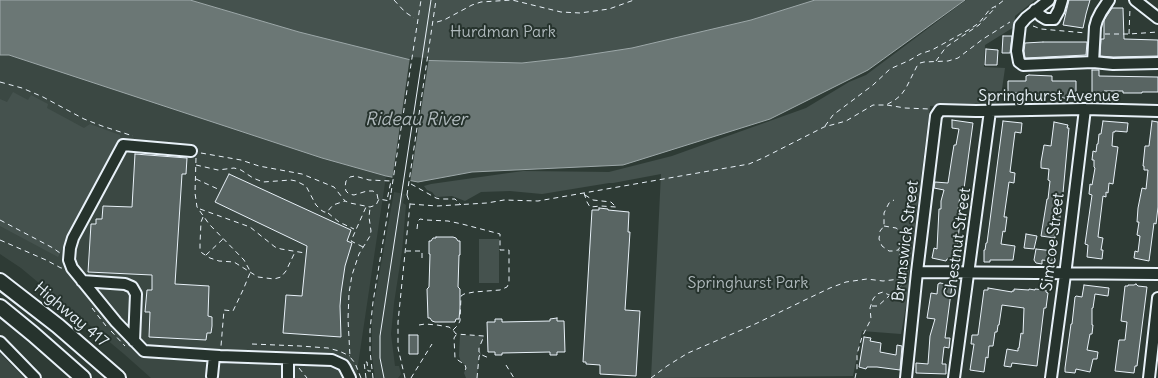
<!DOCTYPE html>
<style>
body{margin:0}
canvas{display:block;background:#2e3b35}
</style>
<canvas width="1158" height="378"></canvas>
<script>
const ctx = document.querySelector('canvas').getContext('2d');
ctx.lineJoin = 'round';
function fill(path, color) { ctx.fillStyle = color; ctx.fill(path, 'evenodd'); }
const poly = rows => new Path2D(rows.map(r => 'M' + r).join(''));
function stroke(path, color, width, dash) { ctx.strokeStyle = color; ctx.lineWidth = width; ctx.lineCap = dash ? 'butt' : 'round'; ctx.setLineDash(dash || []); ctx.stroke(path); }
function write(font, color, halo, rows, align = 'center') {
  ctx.font = font + ' Delius,sans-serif'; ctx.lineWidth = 4; ctx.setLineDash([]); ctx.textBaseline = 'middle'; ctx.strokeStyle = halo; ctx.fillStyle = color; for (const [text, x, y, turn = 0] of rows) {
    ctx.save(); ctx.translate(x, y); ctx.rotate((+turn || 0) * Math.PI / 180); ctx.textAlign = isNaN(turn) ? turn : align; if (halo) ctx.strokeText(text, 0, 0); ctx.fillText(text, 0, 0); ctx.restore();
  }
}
const built = poly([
 [0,55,9,55,190,113,322,158,386,176,356,378,151,378,124,354,21,268,0,254],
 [394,192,405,194,403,203,406,205,402,251,394,303,391,334,395,366,399,366,401,374,398,378,375,378,372,355,372,324,374,304],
 [0,353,24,378,0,378]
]);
const green = poly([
 [190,0,815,0,751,20,632,48,567,58,522,63,411,60,299,32],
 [966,0,1035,0,1015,16,1014,27,985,45,984,67,1005,68,1000,103,930,106,909,274,908,294,901,334,862,331,853,376,651,378,661,174,613,183,609,183,542,194,510,191,481,192,465,201,452,196,436,197,432,192,427,190,424,186,431,184,523,171,609,172,672,156,806,108,849,82,866,75],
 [13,92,28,100,31,95,48,104,47,108,84,128,90,124,120,135,120,141,58,257,0,226,0,99,7,102],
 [479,239,499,239,499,283,479,283],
 [460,335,484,336,479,348,481,354,479,357,477,378,466,378,464,373,466,368,465,365,461,362,459,356]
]);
const water = poly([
 [0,0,190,0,299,32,411,60,522,63,567,58,632,48,751,20,815,0,965,0,868,70,770,119,623,165,472,172,418,182,386,176,322,158,9,55,0,55,0,0]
]);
const pier = poly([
 [410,57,429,58,410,183,392,180]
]);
const building = poly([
 [1069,0,1090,0,1086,14,1083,28,1063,25,1069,0],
 [1112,8,1123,8,1124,39,1158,40,1158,56,1113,57,1100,56,1101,39,1104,39,1104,20,1112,8],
 [1003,36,1012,36,1010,53,1002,53,1003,36],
 [1043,42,1087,42,1086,55,1025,58,1024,51,1025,43,1043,42],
 [986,49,998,50,997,65,985,65,986,49],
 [1092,70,1099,70,1099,76,1158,77,1158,92,1142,92,1142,93,1123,93,1123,91,1104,91,1104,93,1092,94,1092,70],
 [1029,75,1052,76,1052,81,1076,81,1076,98,1056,98,1056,95,1028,95,1028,93,1008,93,1008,81,1026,81,1026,76,1029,75],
 [952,120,973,123,963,196,960,196,958,210,961,210,956,260,947,259,946,261,932,258,934,248,937,249,939,209,941,209,941,201,944,190,934,188,935,182,948,183,952,157,954,145,956,145,959,129,952,128,952,120],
 [1003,121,1022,123,1021,133,1015,132,1010,172,1015,173,1014,183,1009,182,1004,217,1007,217,1005,232,1003,231,1001,244,1015,246,1013,260,990,260,990,262,984,262,984,250,985,250,986,243,987,243,1003,121],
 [1103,121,1128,123,1127,132,1115,131,1115,132,1113,132,1112,146,1118,147,1113,184,1109,183,1108,193,1106,192,1106,197,1103,196,1098,237,1103,238,1101,250,1103,250,1102,259,1087,257,1088,245,1085,244,1092,195,1089,194,1090,184,1092,185,1095,168,1094,167,1094,160,1092,160,1093,151,1096,152,1097,144,1098,144,1099,134,1101,134,1103,121],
 [1152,121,1158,122,1158,207,1156,224,1154,223,1149,261,1134,258,1135,251,1138,252,1140,236,1137,235,1139,222,1137,222,1138,208,1142,188,1146,189,1148,170,1144,170,1144,166,1143,166,1145,146,1149,146,1152,121],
 [1054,122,1068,125,1067,128,1069,128,1063,193,1060,207,1060,218,1056,236,1055,236,1055,238,1041,236,1047,199,1048,199,1050,181,1048,180,1049,169,1041,168,1041,162,1044,145,1051,146,1054,122],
 [135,154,187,158,186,174,182,174,175,284,209,286,208,316,212,317,212,326,211,333,207,333,206,340,149,337,150,312,145,312,147,290,152,290,152,275,88,272,91,224,96,224,96,219,102,219,103,206,132,207,135,154],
 [229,174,351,230,347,241,352,243,345,266,341,293,340,306,341,337,283,333,286,295,302,296,307,246,215,202,229,174],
 [599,208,608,209,608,210,629,212,628,232,630,232,625,310,640,311,636,376,600,374,600,365,586,364,586,362,583,362,592,210,599,210,599,208],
 [1026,234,1037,236,1034,249,1024,248,1026,234],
 [436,237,453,237,456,238,458,241,460,241,460,255,459,255,458,287,460,289,460,308,459,319,456,319,455,322,435,322,432,321,430,318,428,318,427,289,429,287,430,254,429,254,429,241,431,241,433,238,436,238,436,237],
 [1036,249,1054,251,1052,261,1042,260,1042,264,1036,263,1034,260,1036,249],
 [940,283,952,285,945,338,950,338,949,348,944,347,942,364,946,364,946,374,916,373,916,363,928,364,930,336,935,319,927,318,931,293,937,294,938,284,940,283],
 [1136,284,1138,286,1147,287,1137,366,1135,366,1134,373,1115,371,1119,340,1125,340,1127,322,1121,321,1125,286,1128,286,1128,285,1134,285,1136,284],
 [1084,285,1109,288,1108,296,1095,294,1093,308,1092,308,1092,325,1093,325,1092,334,1090,334,1087,350,1098,352,1097,359,1093,359,1090,372,1076,369,1075,373,1065,372,1065,368,1071,324,1072,324,1075,297,1076,296,1082,297,1084,285],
 [988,288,1012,292,1012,291,1014,291,1014,289,1029,290,1029,289,1035,290,1035,289,1046,290,1046,292,1048,293,1046,308,1044,308,1037,366,1012,363,1011,367,1004,366,1007,349,1018,351,1018,348,1019,348,1021,333,1023,334,1024,308,1002,305,999,325,998,325,997,332,995,332,993,346,989,346,988,358,986,357,984,372,970,370,974,344,971,344,972,335,978,335,984,290,988,290,988,288],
 [557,318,557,321,564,321,565,352,557,352,557,355,550,355,550,352,502,353,502,355,495,355,495,352,488,352,487,322,495,322,495,319,502,319,502,322,550,321,550,319,557,318],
 [409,335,418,335,418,354,409,354,409,335],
 [864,337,871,338,870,341,881,343,880,352,896,355,897,345,902,346,900,370,877,367,867,367,866,369,859,367,864,337]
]);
const path = poly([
 [394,0,405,12,414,18],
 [999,4,1004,0],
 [437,22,444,20,472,5,481,2,512,0,561,12,580,13,609,9,634,0],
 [1033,26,1041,29,1086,33],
 [1105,34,1129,34,1158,32],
 [1129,34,1130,8],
 [936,61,946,47,979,25,996,7],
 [0,82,22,88,43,97,84,119,102,126,133,136],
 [887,105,905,108,930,109],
 [825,126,833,115,873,85,890,69,910,60,920,54,932,50,970,29,979,23,990,9,998,5],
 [201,153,241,160,259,166,302,174,334,187,345,201,350,203,370,207,376,205,379,199,390,201],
 [196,158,195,193,197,207,209,224,244,260,249,269,250,273,243,290,233,311,224,310,221,346],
 [196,165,218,170,234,168,241,170,253,178,263,182,291,180,296,181,306,186,316,205,321,210,324,212,327,212,333,205,345,201],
 [196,179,220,190],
 [411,184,436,198,440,199,455,199,461,205],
 [584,193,587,202,590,207,601,206,616,207],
 [585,195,593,200,611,202,615,206],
 [378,199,377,194,373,191,367,191,354,195,349,194,346,191,345,187,346,181,350,177,355,176,369,180,391,181,387,200],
 [410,204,437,206,487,203,504,200,538,201,749,164,763,158,824,127,846,121,873,105,886,105,895,100,901,95,906,88,917,66,920,63,924,62,948,61,958,58,983,39,1010,22],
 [200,209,250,227,275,247,281,249,305,253],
 [328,213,339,222,354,229],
 [203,217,201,222,200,244,200,250,202,253,210,258,219,261,234,262,258,277,274,279,281,277,286,271,295,252],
 [0,220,53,248,60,253],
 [884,226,896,228,902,232,904,237,903,243,898,250,893,251,889,251,882,246,879,239,880,231,884,226,884,213,889,203,894,200],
 [417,229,418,221,420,219,426,220,448,221,462,224,500,234,500,250,509,250,509,283,507,287,500,290,474,292,464,294,461,296,460,321,458,325,453,330],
 [0,240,46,260,61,268,63,268],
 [363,247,351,241,366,207],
 [899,250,905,275],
 [406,251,422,251,422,258,419,260],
 [206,255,223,239],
 [872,306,878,306,889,296],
 [92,308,106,326],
 [419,325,425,324,437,325,449,327,453,330,456,334,484,336,479,348,479,352,482,355,489,358],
 [111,331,125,346],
 [456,335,454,338,455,358,465,365,466,368,464,373],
 [252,344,300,346,328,348,339,351,350,356],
 [506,365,514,378],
 [299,368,307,378],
 [361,378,355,363,350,357,348,319,349,293,352,275,359,254,370,236,371,231,369,217,370,208],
 [366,378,364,362,367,362,368,371,371,371],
 [373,378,370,351,370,330,373,302,391,193],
 [405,378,398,348,398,322,410,204,407,195],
 [411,378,432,344],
 [477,378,479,357,480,354],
 [651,378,667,366,688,353,753,325,830,288,846,282,867,279,883,281,900,279,904,279],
 [855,378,857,369,857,354,862,337,871,319,870,308,873,299,877,294,883,292,889,295,894,295,898,292,904,279,907,276]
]);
const minor = poly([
 [1049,0,1026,18,1020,25,1017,51,1019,62,1023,65,1093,62,1113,64,1158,63],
 [1135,0,1158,18],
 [1035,10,1041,16,1046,19,1054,19,1059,10,1062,0],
 [1093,62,1095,27,1097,20,1101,12,1109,0],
 [191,151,123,145,73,238,70,248,69,260,72,268,116,322,144,351,220,356,332,360,343,365,345,368,350,378],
 [917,272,1158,274],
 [82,281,125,284,132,287,136,294,134,341],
 [0,342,35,378],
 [212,376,214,356],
 [288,378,288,359],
 [906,378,917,272,936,116,940,110,976,111,1085,109,1158,111],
 [954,378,990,111],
 [1051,378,1066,267,1085,109],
 [1149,378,1158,298]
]);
const highway = poly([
 [0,281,58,326,118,378],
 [0,307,33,334,83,378]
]);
const tram = poly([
 [384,378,380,358,380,336,382,323,431,0]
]);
const pathBridge = poly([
 [391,193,421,0],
 [407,195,436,0]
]);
const parkNames = [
 ["Hurdman Park",503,32],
 ["Springhurst Park",748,283]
];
const streetNames = [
 ["Springhurst Avenue",1049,96],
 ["Brunswick Street",906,241,-83],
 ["Simcoe Street",1053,242,-83],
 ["Chestnut Street",958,243,-82],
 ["Highway 417",71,315,40]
];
const waterNames = [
 ["Rideau River",416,120]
];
fill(built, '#3b4843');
fill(green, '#45524e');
fill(water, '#6b7775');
stroke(water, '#9da8a9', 1);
fill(pier, '#2e3b35');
fill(building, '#596563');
stroke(building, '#e8f1f8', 1);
stroke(minor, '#e8f1f8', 14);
stroke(highway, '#e8f1f8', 18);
stroke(path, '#e8f1f8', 1, [5, 4]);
stroke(minor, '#26332d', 10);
stroke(highway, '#26332d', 14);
stroke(tram, '#e8f1f8', 1);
stroke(pathBridge, '#e8f1f8', 1, [5, 4]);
write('16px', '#afb9bc', '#26332d', parkNames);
write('16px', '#e8f1f8', '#26332d', streetNames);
write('italic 18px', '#b0babd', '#26332d', waterNames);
</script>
